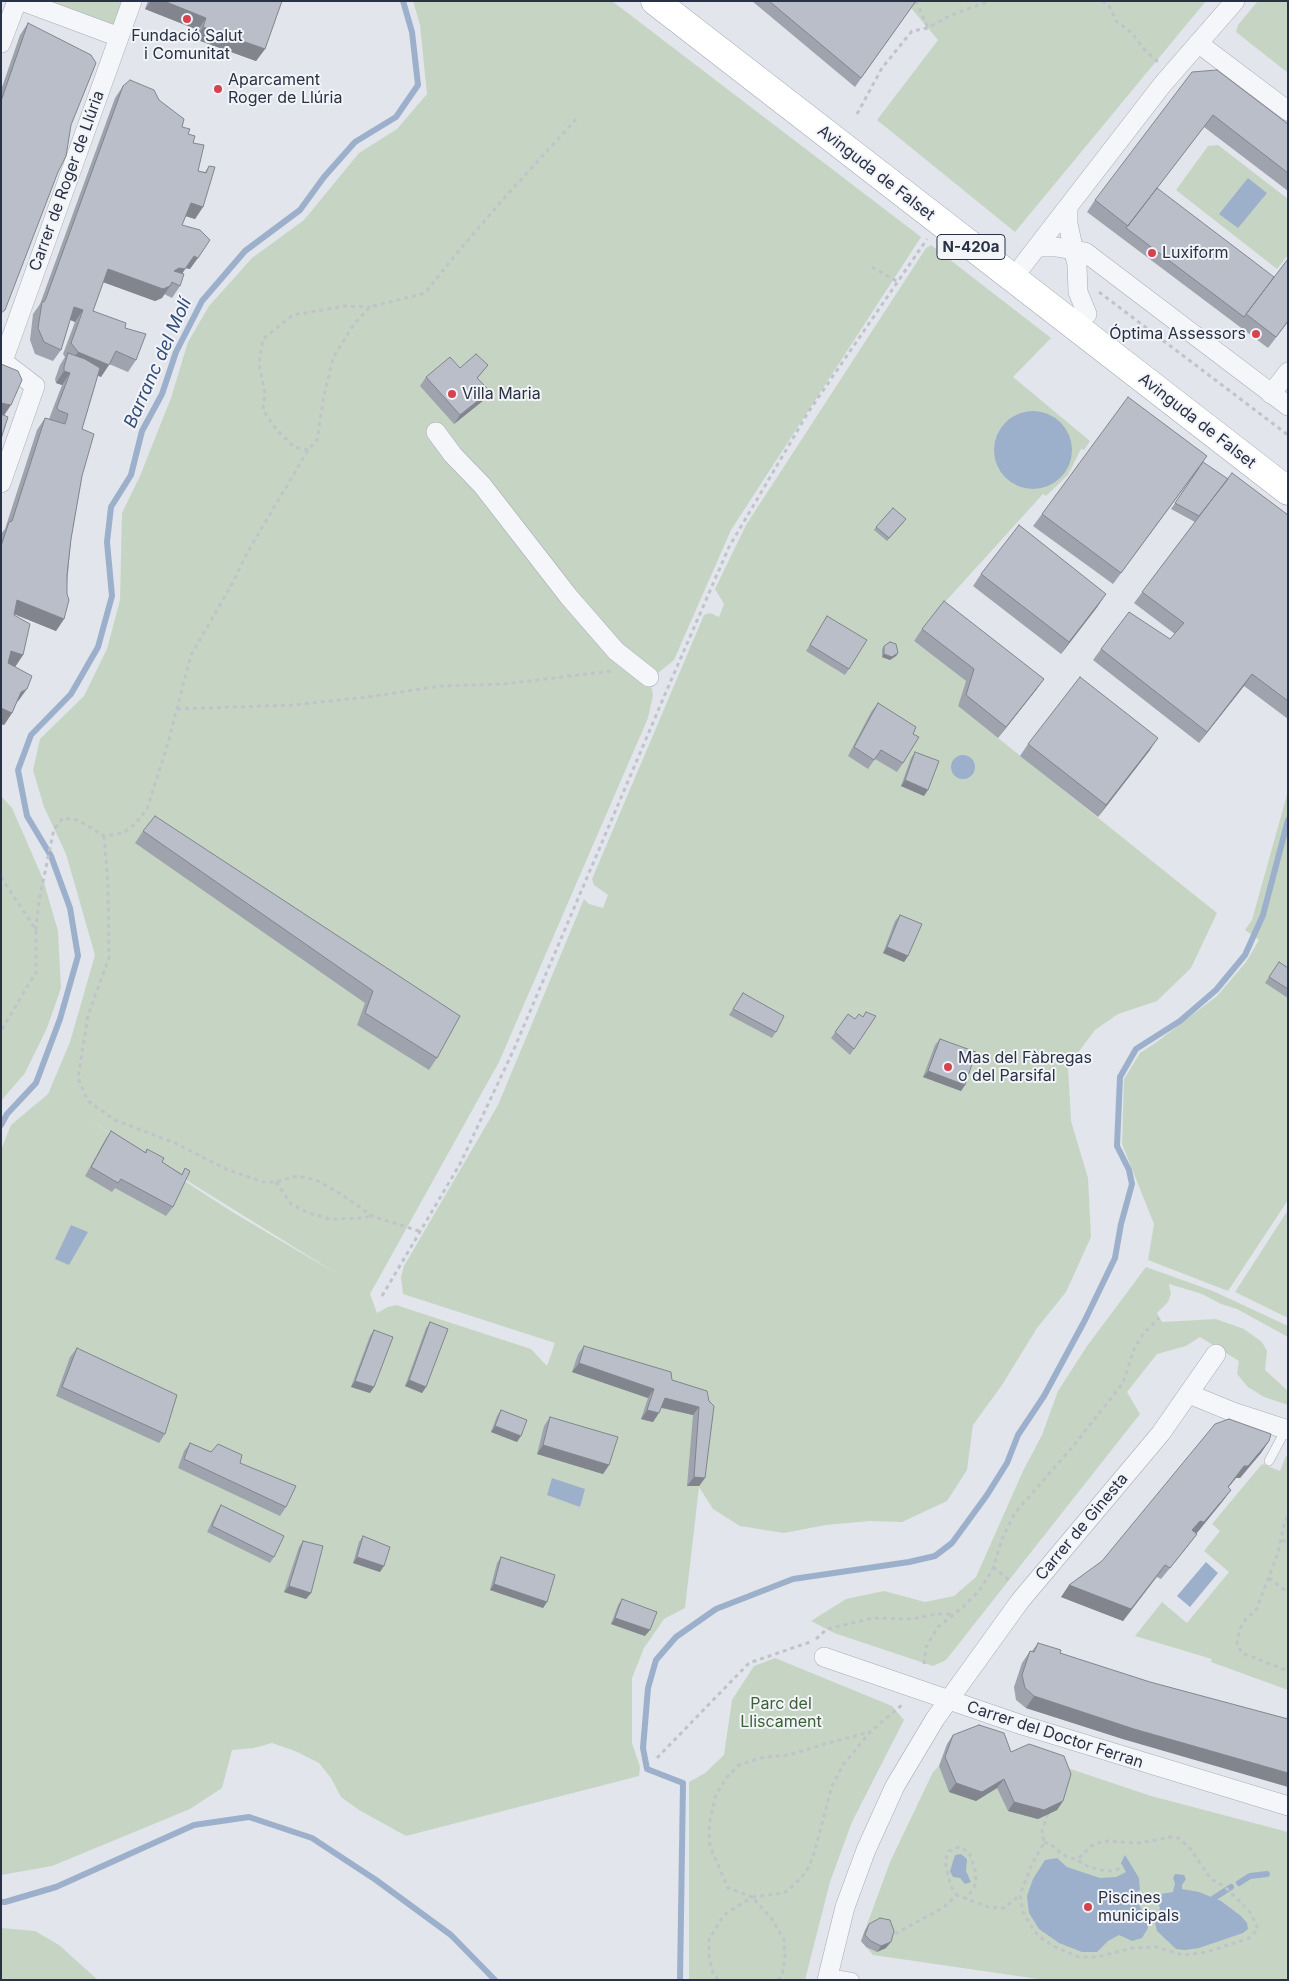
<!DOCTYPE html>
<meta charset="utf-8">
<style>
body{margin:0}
#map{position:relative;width:1289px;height:1981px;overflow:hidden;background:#e2e5eb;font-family:Inter,sans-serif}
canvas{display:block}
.frame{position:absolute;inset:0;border:2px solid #293144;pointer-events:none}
</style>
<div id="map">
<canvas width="1289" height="1981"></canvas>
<div class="frame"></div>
</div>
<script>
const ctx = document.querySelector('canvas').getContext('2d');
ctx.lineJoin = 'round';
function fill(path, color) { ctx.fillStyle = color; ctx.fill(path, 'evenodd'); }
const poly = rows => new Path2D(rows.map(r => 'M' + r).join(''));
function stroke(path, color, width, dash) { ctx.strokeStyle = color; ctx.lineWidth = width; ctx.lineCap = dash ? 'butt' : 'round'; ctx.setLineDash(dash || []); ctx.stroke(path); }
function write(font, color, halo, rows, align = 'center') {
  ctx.font = font + ' Inter,sans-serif'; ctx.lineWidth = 4; ctx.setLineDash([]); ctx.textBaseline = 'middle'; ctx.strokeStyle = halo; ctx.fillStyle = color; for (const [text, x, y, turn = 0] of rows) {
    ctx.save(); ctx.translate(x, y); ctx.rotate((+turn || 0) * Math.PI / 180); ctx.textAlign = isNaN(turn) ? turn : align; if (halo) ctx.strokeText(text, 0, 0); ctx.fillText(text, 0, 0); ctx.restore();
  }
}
const green = poly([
 [22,1,132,1,119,37],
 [413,1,612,1,921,237,731,530,674,660,658,673,649,677,653,695,648,718,499,1062,370,1294,377,1313,388,1307,396,1305,531,1349,547,1366,555,1343,403,1294,401,1277,404,1266,498,1105,584,899,589,904,603,908,608,895,594,885,592,879,704,615,710,613,719,617,724,604,715,589,746,525,926,248,931,245,1051,338,1013,377,1090,441,1084,450,1081,449,1068,475,1046,496,1043,494,935,613,914,641,966,681,958,706,1217,913,1191,968,1157,1001,1118,1014,1095,1030,1068,1066,1071,1121,1088,1178,1091,1237,1066,1292,1037,1328,1002,1385,973,1425,967,1470,947,1501,902,1522,869,1521,826,1525,784,1533,740,1526,713,1509,699,1487,685,1608,664,1619,644,1648,632,1678,632,1743,640,1767,639,1776,406,1836,359,1810,341,1797,331,1778,319,1763,295,1751,272,1743,254,1748,232,1750,222,1788,190,1809,52,1866,1,1875,1,1150,11,1125,48,1094,70,1042,95,955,66,854,44,807,33,770,40,739,84,696,107,649,120,600,122,513,140,476,171,398,188,342,209,306,252,258,304,220,359,153,397,129,427,94,420,25],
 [88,1119,339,1275,234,1213],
 [905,1,1206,1,1015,232,877,120,938,40],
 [1258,1,1288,1,1288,73,1236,32,1238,25],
 [1218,145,1288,199,1288,255,1277,269,1176,190,1208,146],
 [1288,791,1288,1200,1228,1291,1148,1260,1154,1224,1122,1144,1124,1079,1140,1053,1158,1041,1217,996,1246,962,1259,940,1245,930,1252,920],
 [1,796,12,808,43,879,58,931,61,988,47,1028,25,1073,1,1101],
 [1288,1210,1288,1318,1235,1292],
 [1146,1267,1213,1291,1288,1326,1288,1337,1237,1309,1221,1304,1202,1294,1169,1284,1171,1294,1168,1302,1157,1313,1162,1322,1216,1319,1244,1329,1262,1342,1267,1351,1265,1370,1288,1391,1288,1405,1264,1397,1248,1387,1237,1374,1239,1361,1200,1337,1186,1346,1157,1354,1127,1392,1140,1414,946,1660,933,1666,834,1633,811,1621,846,1599,884,1591,925,1602,954,1596,976,1577,1023,1471,1042,1435,1058,1391,1087,1346],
 [1286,1456,1288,1457,1288,1690,1211,1662,1212,1659,1135,1636,1162,1602,1187,1623,1229,1572,1204,1551,1220,1531,1212,1524,1262,1464,1280,1471],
 [775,1658,892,1706,904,1720,852,1822,830,1882,805,1980,689,1980,689,1782,705,1773,724,1755,732,1700,754,1666],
 [973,1734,1005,1761,1023,1753,1151,1796,1288,1832,1288,1980,1045,1980,873,1955,861,1941,890,1862,933,1772,939,1766,947,1744],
 [1,1928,35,1931,59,1945,98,1980,1,1980]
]);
const water = poly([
 [1248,178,1267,193,1238,228,1219,214],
 '994 450a39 39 0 1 1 78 0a39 39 0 1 1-78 0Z',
 '951 767a12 12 0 1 1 24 0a12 12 0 1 1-24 0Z',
 [71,1225,88,1232,69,1265,55,1259],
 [552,1478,585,1489,580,1507,547,1495],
 [1206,1562,1218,1573,1190,1607,1177,1596],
 [961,1854,967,1859,966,1871,971,1882,965,1884,960,1878,953,1877,950,1871,955,1855],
 [1125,1855,1139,1878,1140,1890,1133,1894,1144,1914,1148,1928,1142,1938,1132,1941,1119,1935,1108,1941,1097,1952,1082,1952,1059,1943,1039,1929,1029,1913,1027,1896,1033,1879,1045,1860,1057,1858,1067,1867,1100,1878,1116,1877,1126,1872,1121,1863],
 [1175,1874,1184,1875,1186,1879,1182,1885,1182,1889,1199,1892,1221,1901,1241,1916,1247,1923,1248,1929,1243,1933,1199,1948,1185,1950,1176,1949,1157,1931,1155,1923,1160,1908,1156,1898,1160,1894,1173,1892,1175,1883,1173,1878]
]);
const stream = poly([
 [1,1125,7,1114,36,1083,60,1019,78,956,70,908,51,856,27,816,18,770,31,735,71,694,98,647,112,596,107,542,111,507,131,475,142,431,162,394,176,352,202,301,245,251,300,210,324,177,355,142,396,117,418,85,412,32,403,1],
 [1239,1883,1250,1876,1267,1874],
 [1214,1898,1231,1887],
 [1,1902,5,1902,56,1887,194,1825,249,1817,312,1838,376,1880,451,1935,495,1980],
 [680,1980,683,1783,647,1769,643,1748,648,1688,656,1660,676,1637,716,1609,793,1579,909,1562,935,1556,952,1543,987,1495,1007,1463,1018,1435,1044,1396,1085,1320,1115,1258,1121,1224,1132,1184,1129,1170,1117,1146,1120,1077,1136,1049,1180,1021,1216,990,1245,955,1263,915,1288,820]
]);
const path = poly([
 [916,1,928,28],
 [1102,1,1110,7,1116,21,1132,33,1143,48,1158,62],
 [857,114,882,68,912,31,928,28,949,16,989,1],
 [872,267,898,282],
 [1099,292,1288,435],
 [308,450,294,447,276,429,263,410,265,393,259,364,263,339,293,315,345,306,370,307],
 [177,709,293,705,368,697,440,686,504,684,611,671],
 [104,836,108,883,109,958,88,1015,78,1078,88,1101,115,1120,175,1143,226,1169,263,1182,276,1182,297,1176,316,1180,341,1194,372,1216,419,1231],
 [1,877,36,930,36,972,1,1031],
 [36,930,39,901,54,829,63,818,78,820,104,836,123,833,135,824,147,809,168,743,191,655,232,584,247,553,308,450,317,440,324,395,333,358,354,324,370,307,425,293,457,253,505,197,579,116],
 [276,1182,291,1204,309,1213,330,1219,362,1218,372,1216],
 [382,1296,460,1164,514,1049,666,692,729,547,809,411,927,239],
 [1288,1517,1285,1520,1278,1553,1256,1610,1246,1619,1240,1628,1237,1643,1242,1653,1288,1671],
 [1282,1540,1288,1543],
 [993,1567,1009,1580],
 [1269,1578,1288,1593],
 [816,1639,827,1629,873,1618,912,1619,937,1614,954,1614],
 [924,1664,926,1647,938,1627,963,1607,978,1592,992,1571,1002,1539,1015,1513,1074,1445,1123,1383,1134,1349,1143,1334,1159,1318],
 [657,1758,749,1663,810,1642],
 [1048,1814,1042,1830,1044,1843,1031,1866,1020,1895,1023,1912,1034,1931,1044,1940,1057,1948,1079,1957,1098,1957,1132,1948,1156,1947,1183,1955,1207,1952,1249,1938,1258,1929,1250,1912,1225,1887,1211,1879,1189,1847,1178,1838,1171,1837,1139,1843,1103,1841,1091,1846,1077,1860,1089,1867,1101,1870,1112,1871,1121,1868],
 [1044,1843,1049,1843,1063,1855,1077,1860],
 [958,1896,951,1887,945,1861,949,1851,959,1847,969,1852,975,1870,976,1884,966,1899],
 [895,1934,944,1907,957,1895,988,1907,1004,1908,1020,1895],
 [718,1980,713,1973,709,1956,709,1939,724,1915,752,1897,728,1888,710,1846,709,1825,716,1794,727,1777,739,1765,764,1757,789,1755,828,1743,870,1732],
 [778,1980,782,1975,785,1959,784,1940,772,1919,752,1897,784,1893,794,1885,806,1872,813,1857,832,1786,843,1765,870,1732,903,1704]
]);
const service = poly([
 [1269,1461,1286,1429]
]);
const pedestrian = poly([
 [828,1976,852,1980]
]);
const minor = poly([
 [22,1,119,37],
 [1,43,17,1],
 [1198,43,1288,111],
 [1068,207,1068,224,1077,265,1078,292,1087,314],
 [1038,247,1056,247,1085,252,1288,406],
 [1023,265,1162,85,1235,1],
 [1,360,35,386,1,483],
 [3,361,132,1],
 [1271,394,1288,372],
 [436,432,453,455,482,485,569,597,616,651,649,677],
 [1189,1394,1233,1412,1288,1430],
 [824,1657,1022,1725,1288,1806],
 [827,1980,845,1907,866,1850,895,1786,935,1719,1020,1601,1161,1433,1216,1354]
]);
const primary = poly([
 [655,1,1288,491]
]);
const wall = poly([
 [148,1,282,1,265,49,256,61,195,39,198,30,145,9],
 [752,1,916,1,855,87],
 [28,23,71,125,58,172,1,315,1,90,20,35],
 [1217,70,1288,124,1288,191,1204,127,1157,188,1288,322,1268,348,1087,212,1095,200],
 [123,86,159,100,188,134,193,143,198,171,205,172,209,166,203,207,195,219,186,216,182,225,190,269,186,268,182,274,180,286,172,298,164,294,162,298,155,301,103,282,93,311,125,328,136,360,128,372,109,364,101,377,98,375,82,429,82,476,71,539,64,619,56,631,14,614,23,655,15,667,19,700,17,702,12,713,4,725,1,724,1,534,5,529,37,430,45,418,49,419,62,385,56,383,55,379,60,365,65,357,63,354,75,322,70,320,61,350,53,361,35,354,30,340,33,314,40,304,115,98],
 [488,365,477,379,490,391,484,400,454,424,420,386,426,377,460,368],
 [1199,468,1113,584,1033,526,1042,514,1199,468,1228,479,1288,515,1288,719,1244,686,1199,743,1093,660,1101,649,1170,639,1175,634,1134,603,1195,522,1171,509],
 [904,522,887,541,874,530,876,527],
 [981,574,1098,606,1061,654,973,586],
 [827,616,849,669,845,675,806,651],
 [922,629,1044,679,1036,690,998,738,958,706,966,681,914,641],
 [884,646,898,653,896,656,890,660,882,657,882,649],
 [878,703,913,734,903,763,897,772,875,759,868,769,848,756,871,712],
 [1028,744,1150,750,1098,817,1020,756],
 [915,752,924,796,901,786,911,758],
 [143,831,460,1016,437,1058,429,1070,357,1025,365,1003,135,843],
 [900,915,908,956,904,962,883,953,895,921],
 [1279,962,1288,968,1288,998,1265,983],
 [743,993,776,1032,772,1038,729,1015],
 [848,1014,855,1019,863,1017,876,1016,850,1055,831,1038],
 [940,1039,965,1085,961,1091,923,1077,935,1045],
 [111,1131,145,1152,147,1149,162,1162,182,1174,185,1168,173,1207,166,1216,115,1188,112,1192,85,1176,105,1140],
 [430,1322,426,1387,422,1393,405,1386,426,1328],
 [374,1330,374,1387,370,1393,351,1387,370,1336],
 [584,1346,672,1380,707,1391,705,1478,699,1486,687,1486,693,1415,661,1408,653,1422,641,1419,648,1398,572,1372,578,1354],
 [77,1348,165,1434,159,1443,56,1396,70,1357],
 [501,1410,517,1442,491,1432,497,1416],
 [550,1417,609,1465,603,1474,537,1454,544,1426],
 [1269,1441,1261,1453,1240,1478,1236,1478,1228,1488,1231,1490,1222,1502,1196,1534,1197,1534,1188,1546,1161,1579,1157,1577,1123,1621,1061,1597],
 [190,1443,211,1452,240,1463,286,1507,280,1516,178,1468,184,1451],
 [221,1505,274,1557,270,1563,207,1532,217,1511],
 [363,1536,380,1572,353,1563,359,1542],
 [303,1541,311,1593,306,1599,284,1592,299,1547],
 [501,1557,547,1602,543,1608,490,1590,497,1563],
 [622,1599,645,1636,611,1624,618,1605],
 [1038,1643,1060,1653,1126,1740,1026,1708,1016,1700,1014,1687,1022,1663,1030,1651,1032,1651],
 [953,1735,1011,1752,1063,1801,1057,1810,1038,1819,1008,1811,997,1788,976,1801,949,1792,939,1766,947,1744],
 [869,1924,886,1948,877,1952,866,1947,861,1941,865,1930]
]);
const shadedWall = poly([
 [151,1,164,1,206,18,198,30,145,9],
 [203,27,265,49,256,61,195,39],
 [191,203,203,207,195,219,182,215],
 [194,256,198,258,190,269,185,268],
 [179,268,185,269,177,281,174,271],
 [108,269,170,286,162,298,155,301,100,281],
 [74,307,83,310,75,322,66,318],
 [78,352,109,365,101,377,70,363],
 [64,371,70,373,62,385,56,383],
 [490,391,484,400,454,424,460,415],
 [1,403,11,405,3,417,1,417],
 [1106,594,1098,606,1061,654,1069,642],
 [17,600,64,619,56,631,9,612],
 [11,651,23,655,15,667,3,662],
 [898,653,896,656,890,660,882,657,884,654],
 [1252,674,1244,686,1199,743,1207,732],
 [1044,679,1036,690,998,738,1006,727],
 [27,689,19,700,13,704,21,692],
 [1,708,12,713,4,725,1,724],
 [1158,738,1150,750,1098,817,1106,805],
 [905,780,928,790,924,796,901,786],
 [887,947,908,956,904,962,883,953],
 [928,1071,965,1085,961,1091,923,1077],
 [579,1363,654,1389,648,1398,572,1372],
 [409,1380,426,1387,422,1393,405,1386],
 [355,1381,374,1387,370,1393,351,1387],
 [665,1398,699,1407,693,1415,659,1407],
 [647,1410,659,1413,653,1422,641,1419],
 [495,1426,521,1436,517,1442,491,1432],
 [1269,1441,1261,1453,1240,1478,1236,1478,1219,1499,1244,1466],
 [543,1445,609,1465,603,1474,537,1454],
 [694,1477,705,1478,699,1486,687,1486],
 [1231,1490,1222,1502,1196,1534,1192,1530,1200,1521],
 [357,1557,384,1566,380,1572,353,1563],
 [1165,1565,1123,1621,1061,1597,1069,1585],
 [494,1584,547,1602,543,1608,490,1590],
 [289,1586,311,1593,306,1599,284,1592],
 [615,1618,650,1630,645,1636,611,1624],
 [1034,1696,1288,1773,1288,1787,1126,1740,1026,1708],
 [1004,1779,997,1788,976,1801,949,1792,956,1783],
 [1063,1801,1057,1810,1038,1819,1008,1811,1014,1802],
 [891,1942,886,1948,877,1952,881,1946]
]);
const building = poly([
 [164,1,282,1,265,49,203,27,206,18,164,1],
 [769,1,916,1,861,78,769,1],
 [28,23,91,55,96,63,71,125,66,156,58,172,5,310,1,313,1,101,28,23],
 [1217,70,1288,124,1288,173,1213,115,1128,226,1095,200,1192,72,1217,70],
 [130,80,154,90,159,100,184,119,182,127,190,129,188,134,195,136,193,143,204,145,198,171,206,173,209,166,215,167,203,207,191,203,182,225,200,230,210,240,198,258,194,256,185,269,179,268,174,271,184,274,180,286,172,282,170,286,163,289,108,269,93,311,126,323,125,328,146,334,136,360,116,351,109,365,78,352,71,343,83,310,74,307,61,350,44,342,38,328,42,302,44,302,46,298,123,86,130,80],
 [1157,188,1274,277,1244,317,1126,228,1157,188],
 [1288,259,1288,321,1276,337,1246,314,1288,259],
 [68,353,85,359,100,368,82,429,94,434,82,476,71,539,67,575,67,594,69,600,64,619,17,600,14,615,30,624,23,655,11,651,8,663,32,676,27,689,21,692,12,713,1,708,1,546,9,522,12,521,45,418,65,424,68,414,58,410,57,407,70,373,64,371,64,367,68,353],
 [476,354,488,365,477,378,490,391,460,415,426,377,450,357,460,368,476,354],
 [1,364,18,371,22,380,11,405,1,403,1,364],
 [1128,397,1207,456,1121,573,1042,514,1128,397],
 [1,414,8,417,1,439,1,414],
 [1203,462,1228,479,1199,516,1175,503,1203,462],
 [1232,473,1288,515,1288,701,1252,674,1207,732,1101,649,1129,612,1170,639,1184,623,1142,592,1232,473],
 [893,508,906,519,889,538,876,527,893,508],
 [1019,525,1106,594,1069,642,981,574,1019,525],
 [944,601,1044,679,1006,727,966,695,974,669,922,629,944,601],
 [827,616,867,640,849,669,810,645,827,616],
 [890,642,896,644,898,653,892,657,884,654,884,646,890,642],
 [1080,677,1158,738,1106,805,1028,744,1080,677],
 [878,703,916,727,913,734,919,737,903,763,881,750,874,760,854,747,878,703],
 [915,752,939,761,928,790,905,780,915,752],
 [155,816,460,1016,437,1058,365,1013,373,991,143,831,155,816],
 [900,915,922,924,908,956,887,947,900,915],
 [1279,962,1288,968,1288,989,1269,977,1279,962],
 [743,993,784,1016,776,1032,733,1009,743,993],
 [866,1012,876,1016,854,1049,835,1032,848,1014,855,1019,859,1014,863,1017,866,1012],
 [940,1039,976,1052,965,1085,928,1071,940,1039],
 [111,1131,146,1153,147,1149,164,1158,162,1162,182,1175,185,1168,190,1171,173,1207,121,1179,118,1183,91,1167,111,1131],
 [430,1322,448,1329,426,1387,409,1380,430,1322],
 [374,1330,393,1337,374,1387,355,1381,374,1330],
 [584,1346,671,1372,672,1380,707,1391,709,1401,714,1406,705,1478,694,1477,699,1407,665,1398,659,1413,647,1410,654,1389,579,1363,584,1346],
 [77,1348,177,1395,165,1434,62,1387,77,1348],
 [501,1410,527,1420,521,1436,495,1426,501,1410],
 [550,1417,618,1437,609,1465,543,1445,550,1417],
 [1229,1419,1271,1434,1269,1441,1248,1466,1244,1466,1228,1487,1231,1490,1204,1522,1200,1521,1192,1530,1197,1534,1170,1568,1165,1565,1131,1609,1069,1585,1102,1561,1215,1424,1229,1419],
 [190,1443,211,1452,218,1444,242,1455,240,1463,296,1486,286,1507,184,1459,190,1443],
 [221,1505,284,1536,274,1557,212,1526,221,1505],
 [363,1536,390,1547,384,1566,357,1557,363,1536],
 [303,1541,323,1546,311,1593,289,1586,303,1541],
 [501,1557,555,1575,547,1602,494,1584,501,1557],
 [622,1599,657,1612,650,1630,615,1618,622,1599],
 [1038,1643,1061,1650,1060,1653,1150,1682,1288,1719,1288,1773,1134,1729,1034,1696,1025,1688,1022,1675,1030,1651,1034,1652,1038,1643],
 [979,1725,1004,1733,1011,1752,1029,1744,1064,1756,1071,1774,1063,1801,1044,1810,1014,1802,1004,1779,982,1792,956,1783,945,1757,953,1735,979,1725],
 [880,1918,890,1920,894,1931,891,1942,881,1946,871,1941,865,1935,869,1924,880,1918]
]);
const markers = [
 [187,19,5,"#d4434f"],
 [218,89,5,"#d4434f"],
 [1152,253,5,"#d4434f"],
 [1256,334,5,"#d4434f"],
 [452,394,5,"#d4434f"],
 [948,1067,5,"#d4434f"],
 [1088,1907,5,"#d4434f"]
];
const shields = [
 [971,247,68]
];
const shieldNames = [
 ["N-420a",971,247]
];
const poiNames = [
 ["Fundació Salut",187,36,"center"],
 ["i Comunitat",187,54,"center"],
 ["Aparcament",228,80],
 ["Roger de Llúria",228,98],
 ["Luxiform",1162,253],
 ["Óptima Assessors",1246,334,"right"],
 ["Villa Maria",462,394],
 ["Mas del Fàbregas",958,1058],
 ["o del Parsifal",958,1076],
 ["Piscines",1098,1898],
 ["municipals",1098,1916]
];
const streetNames = [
 ["Avinguda de Falset",876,173,38],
 ["Carrer de Roger de Llúria",67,181,-70],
 ["Avinguda de Falset",1197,421,38],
 ["Carrer de Ginesta",1082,1527,-50],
 ["Carrer del Doctor Ferran",1055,1735,18]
];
const parkNames = [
 ["Parc del",781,1704],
 ["Lliscament",781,1722]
];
const waterNames = [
 ["Barranc del Molí",158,363,-66]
];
fill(green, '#c6d5c3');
fill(water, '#9cb0cc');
stroke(stream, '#9cb0cc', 6);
stroke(service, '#a7abb6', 10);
stroke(pedestrian, '#a7abb6', 15);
stroke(minor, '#a7abb6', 20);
stroke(primary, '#a1a8b7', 29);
stroke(path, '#c0c3ca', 3, [4, 4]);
stroke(service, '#f5f6f9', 9);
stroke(pedestrian, '#f5f6f9', 14);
stroke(minor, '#f5f6f9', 19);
stroke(primary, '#fff', 28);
fill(wall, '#9fa3ad');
fill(shadedWall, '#82858d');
fill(building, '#b9bec9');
stroke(building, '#82858d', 1);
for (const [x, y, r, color] of markers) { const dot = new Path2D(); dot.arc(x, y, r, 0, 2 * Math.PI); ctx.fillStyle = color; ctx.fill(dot); stroke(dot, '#f2f4f8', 2); }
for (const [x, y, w] of shields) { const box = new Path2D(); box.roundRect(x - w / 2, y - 12.5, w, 25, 4); ctx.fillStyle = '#f2f4f8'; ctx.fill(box); stroke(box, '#293144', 1); }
write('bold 15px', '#293144', null, shieldNames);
write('16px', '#293144', '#f2f4f8', poiNames, 'left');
write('16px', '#293144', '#f2f4f8', streetNames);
write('16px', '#3b6136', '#f2f4f8', parkNames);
write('italic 18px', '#314d7a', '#f2f4f8', waterNames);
</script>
